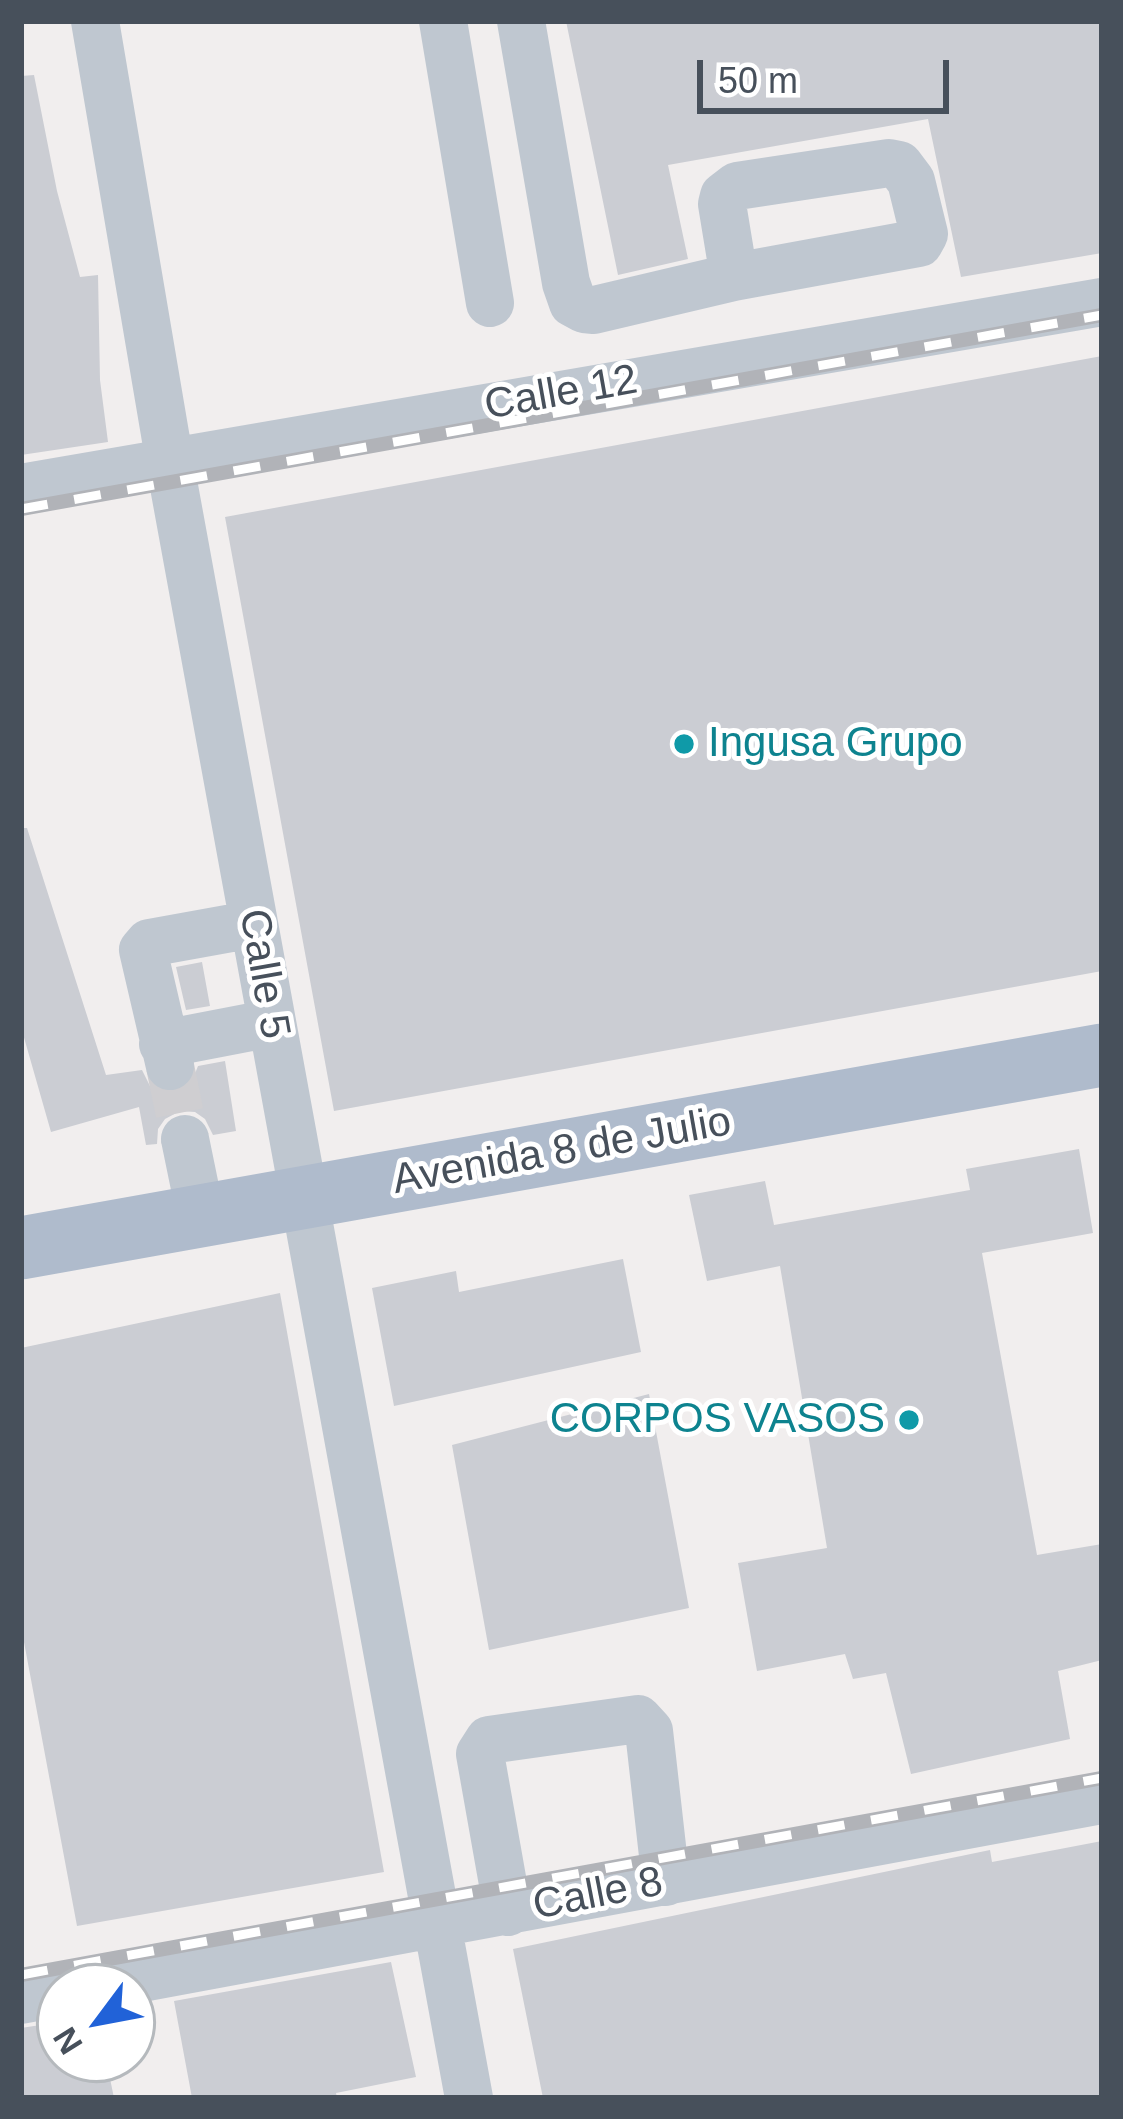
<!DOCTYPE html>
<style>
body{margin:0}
#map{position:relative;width:1123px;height:2119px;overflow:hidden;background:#f1eeee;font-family:Helvetica,sans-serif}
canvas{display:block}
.frame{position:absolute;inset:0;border:24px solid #47505b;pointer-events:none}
.north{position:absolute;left:36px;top:1963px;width:120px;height:120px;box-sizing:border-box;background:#fff;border:3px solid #b5b9bd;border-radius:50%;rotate:238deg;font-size:33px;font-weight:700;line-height:48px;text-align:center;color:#47505b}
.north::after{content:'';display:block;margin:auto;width:42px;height:54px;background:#2162d8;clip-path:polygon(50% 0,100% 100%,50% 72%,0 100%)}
.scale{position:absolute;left:697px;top:60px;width:252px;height:54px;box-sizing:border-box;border:6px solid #47505b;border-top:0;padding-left:15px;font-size:36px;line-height:42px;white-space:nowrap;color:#47505b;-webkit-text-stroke:9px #fff;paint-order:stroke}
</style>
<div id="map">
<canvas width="1123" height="2119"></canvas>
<div class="frame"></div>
<div class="north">N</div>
<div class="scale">50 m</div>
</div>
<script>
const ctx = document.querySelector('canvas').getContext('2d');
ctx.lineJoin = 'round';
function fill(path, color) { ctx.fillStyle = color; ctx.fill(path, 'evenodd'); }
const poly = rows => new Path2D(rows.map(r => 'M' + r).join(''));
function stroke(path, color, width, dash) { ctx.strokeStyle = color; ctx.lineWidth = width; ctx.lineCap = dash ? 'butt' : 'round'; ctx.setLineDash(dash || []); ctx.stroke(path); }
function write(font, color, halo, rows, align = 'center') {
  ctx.font = font + ' Helvetica,sans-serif'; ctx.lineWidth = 10; ctx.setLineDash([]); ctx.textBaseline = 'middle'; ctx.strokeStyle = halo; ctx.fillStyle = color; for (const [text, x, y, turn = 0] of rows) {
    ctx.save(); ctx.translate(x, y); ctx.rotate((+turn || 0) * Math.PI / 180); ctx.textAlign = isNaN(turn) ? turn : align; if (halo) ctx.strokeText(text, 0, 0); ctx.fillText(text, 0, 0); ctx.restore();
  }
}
const building = poly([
 [566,21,1102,21,1102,253,961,277,928,119,668,165,688,259,618,275],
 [34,75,57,191,80,277,98,275,100,380,108,442,21,455,21,76],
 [1102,356,1102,971,334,1111,225,517],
 [21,828,27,828,106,1075,142,1070,150,1086,163,1093,175,1094,190,1086,198,1066,225,1061,236,1131,213,1135,205,1119,195,1112,180,1111,165,1119,158,1129,157,1144,146,1145,139,1107,51,1132,21,1027],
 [202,962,210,1006,186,1010,176,967],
 [1079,1149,1093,1233,982,1253,1037,1555,1102,1544,1102,1660,1058,1671,1070,1739,911,1774,886,1673,853,1679,845,1654,757,1671,738,1563,827,1548,780,1266,707,1281,689,1195,765,1181,774,1225,970,1190,966,1169],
 [623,1259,641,1352,394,1406,372,1288,456,1271,459,1292],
 [280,1293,384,1872,77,1926,21,1626,21,1348],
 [649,1394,689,1608,489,1650,452,1445],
 [1102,1841,1102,2098,543,2098,513,1949,990,1850,992,1862],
 [391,1962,416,2077,336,2093,337,2098,192,2098,174,2001],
 [60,2022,60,2059,106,2059,114,2098,21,2098,21,2028]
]);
const minorTunnel = poly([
 [170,1066,185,1139]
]);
const minor = poly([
 [95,21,173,481,469,2098],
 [443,21,490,303],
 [521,21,566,283,573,303,584,309,594,310,734,277,722,204,724,196,737,186,889,163,899,165,911,181,924,234,919,243,734,277],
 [21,488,1102,302],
 [163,1044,272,1023],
 [170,1066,143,950,149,943,254,924],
 [185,1139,201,1217],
 [508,1912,480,1754,489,1740,638,1719,649,1731,666,1882],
 [94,1987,1102,1800],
 [21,2000,60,1993]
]);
const major = poly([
 [21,1248,1102,1055]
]);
const rail = poly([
 [21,509,1102,315],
 [21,1975,1102,1778]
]);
const markers = [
 [684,744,12,"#0f9aa8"],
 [909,1420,12,"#0f9aa8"]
];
const streetNames = [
 ["Calle 12",561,394,-10],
 ["Calle 5",263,974,80],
 ["Avenida 8 de Julio",562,1152,-10],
 ["Calle 8",598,1895,-11]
];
const cultureNames = [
 ["Ingusa Grupo",708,744],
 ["CORPOS VASOS",885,1420,"right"]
];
fill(building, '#cbcdd3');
stroke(minorTunnel, '#cfced1', 48, [48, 24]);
stroke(minor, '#bfc7d0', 48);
stroke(major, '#afbbcc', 63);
stroke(rail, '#b1b3b8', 14);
stroke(rail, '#fff', 9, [27]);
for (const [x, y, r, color] of markers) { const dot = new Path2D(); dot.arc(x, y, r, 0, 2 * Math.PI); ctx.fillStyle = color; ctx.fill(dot); stroke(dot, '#fff', 4.5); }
write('42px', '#47505b', '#fff', streetNames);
write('42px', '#0d838f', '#fff', cultureNames, 'left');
</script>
